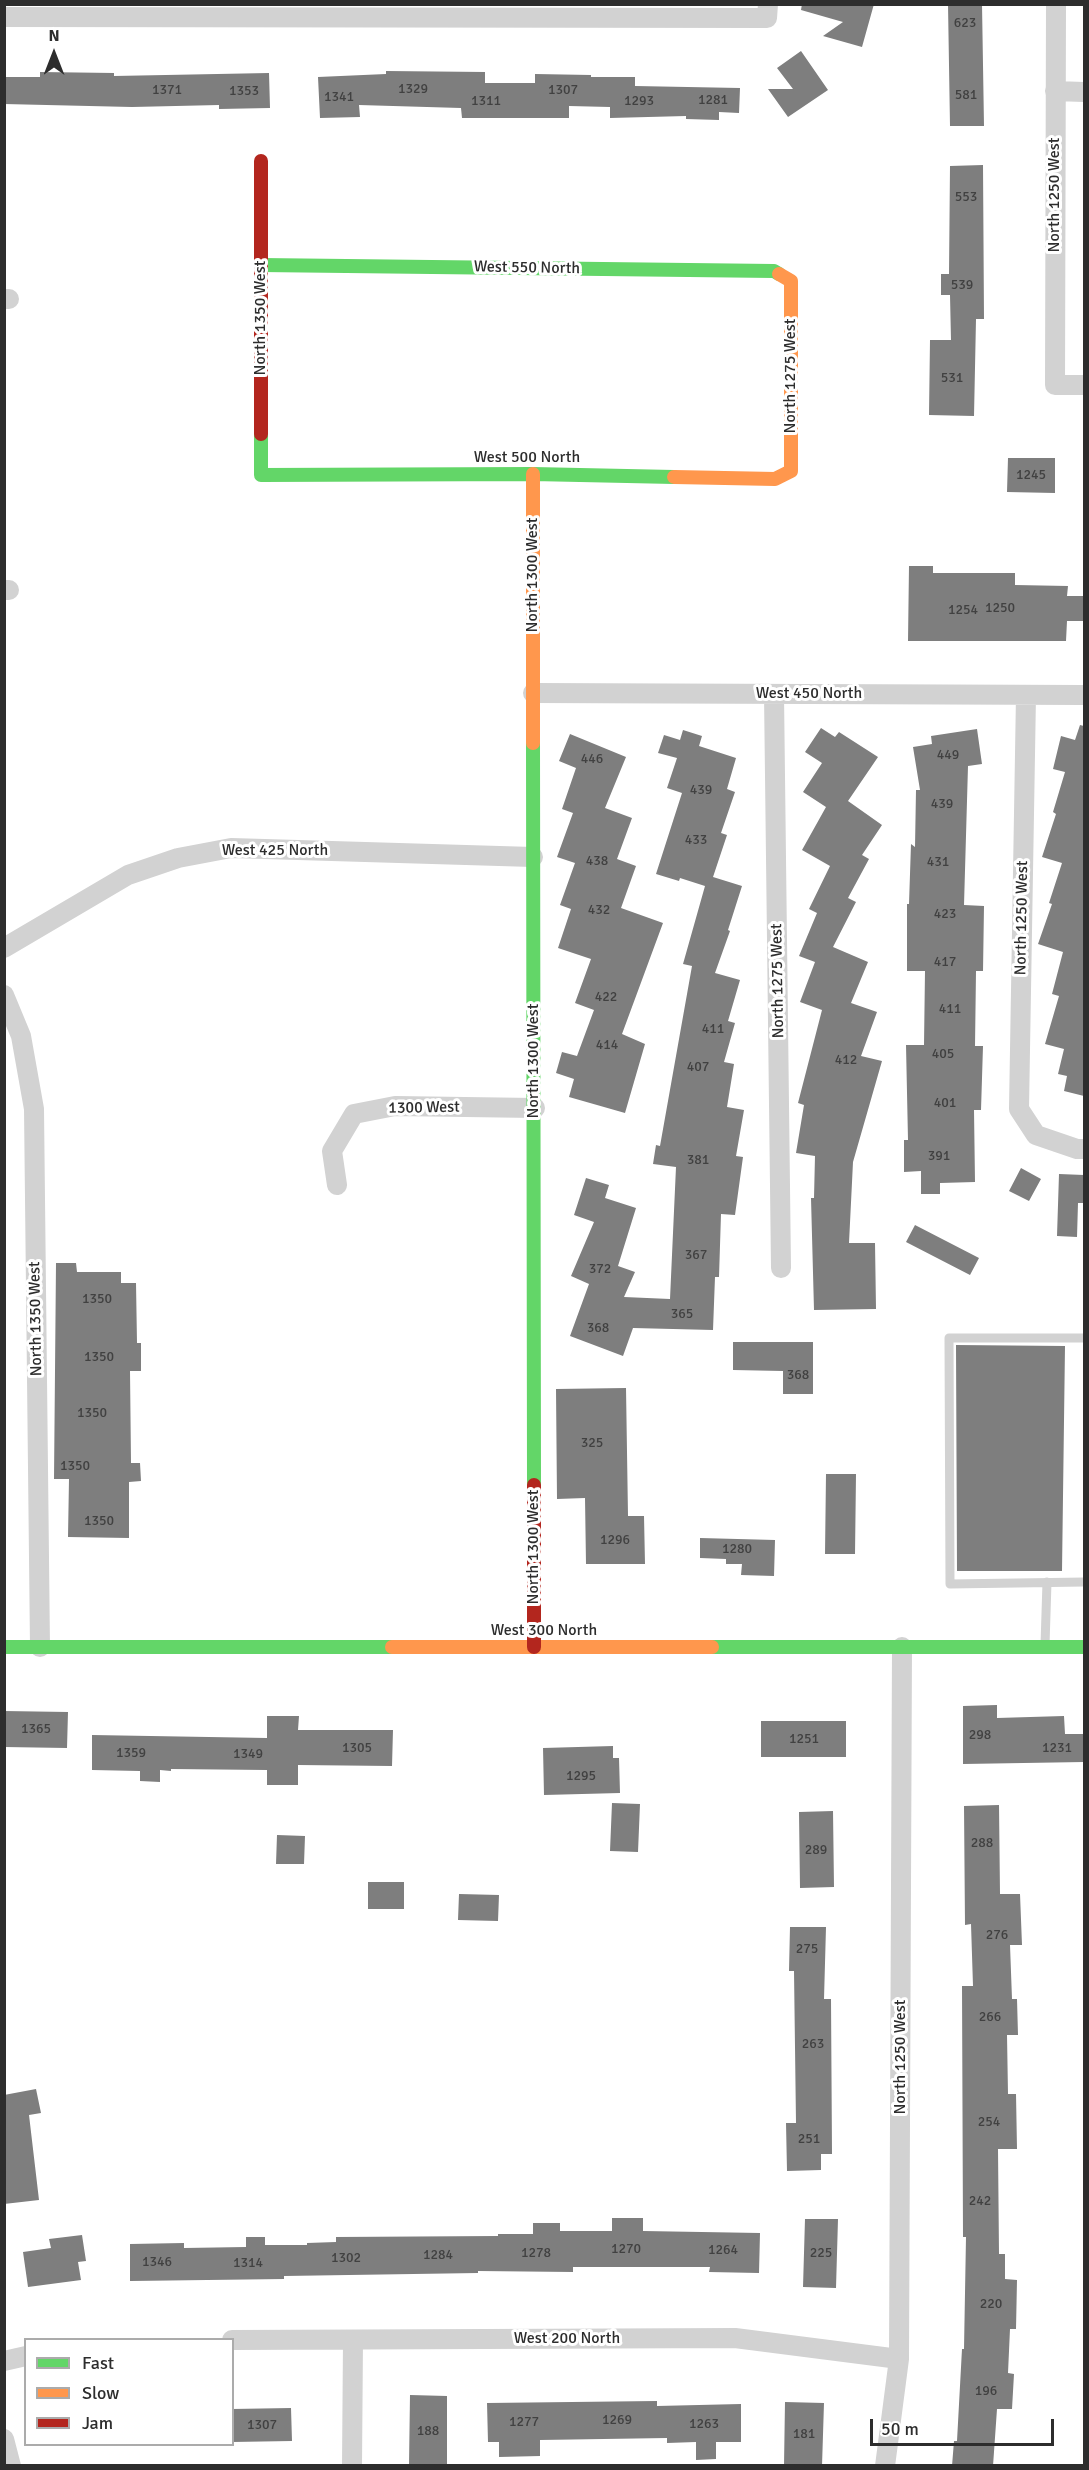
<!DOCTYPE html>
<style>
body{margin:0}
#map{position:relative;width:1089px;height:2470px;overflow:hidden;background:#fff;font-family:Signika,sans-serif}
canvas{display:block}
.frame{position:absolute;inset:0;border:6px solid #2d2d2d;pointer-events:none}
.legend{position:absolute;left:24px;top:2338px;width:210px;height:108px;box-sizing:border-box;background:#fff;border:2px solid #ababab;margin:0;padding:8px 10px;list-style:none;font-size:18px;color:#2d2d2d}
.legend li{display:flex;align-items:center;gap:12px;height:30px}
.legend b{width:30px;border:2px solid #ababab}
.north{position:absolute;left:24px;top:24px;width:60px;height:60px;-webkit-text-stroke:4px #fff;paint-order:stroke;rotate:0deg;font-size:16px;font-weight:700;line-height:24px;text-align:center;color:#2d2d2d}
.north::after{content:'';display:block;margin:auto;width:21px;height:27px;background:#2d2d2d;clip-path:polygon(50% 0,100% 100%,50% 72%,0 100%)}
.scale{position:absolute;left:870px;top:2419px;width:184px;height:27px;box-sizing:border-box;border:3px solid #2d2d2d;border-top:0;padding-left:8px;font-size:18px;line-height:21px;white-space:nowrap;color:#2d2d2d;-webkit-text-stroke:4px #fff;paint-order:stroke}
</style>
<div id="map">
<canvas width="1089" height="2470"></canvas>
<div class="frame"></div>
<ul class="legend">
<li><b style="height:8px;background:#63d668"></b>Fast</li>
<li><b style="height:8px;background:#ff974d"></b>Slow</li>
<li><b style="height:8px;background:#b3261e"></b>Jam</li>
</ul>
<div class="north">N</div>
<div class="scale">50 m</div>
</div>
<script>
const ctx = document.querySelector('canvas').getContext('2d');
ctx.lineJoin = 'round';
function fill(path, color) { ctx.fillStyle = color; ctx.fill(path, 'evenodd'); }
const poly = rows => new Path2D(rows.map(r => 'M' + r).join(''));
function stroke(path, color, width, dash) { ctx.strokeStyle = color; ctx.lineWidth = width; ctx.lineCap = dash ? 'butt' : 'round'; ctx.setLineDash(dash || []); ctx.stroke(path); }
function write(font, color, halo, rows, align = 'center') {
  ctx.font = font + ' Signika,sans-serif'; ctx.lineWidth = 6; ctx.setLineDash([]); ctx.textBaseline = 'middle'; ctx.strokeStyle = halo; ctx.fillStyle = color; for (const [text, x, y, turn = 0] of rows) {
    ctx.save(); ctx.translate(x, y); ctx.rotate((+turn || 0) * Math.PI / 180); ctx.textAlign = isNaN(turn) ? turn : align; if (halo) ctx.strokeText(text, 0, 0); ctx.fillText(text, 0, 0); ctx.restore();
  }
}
const building = poly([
 [802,4,874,4,862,47,823,36,843,22,801,10],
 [948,4,982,4,984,126,950,126],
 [801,51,828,90,788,117,768,89,793,89,777,68],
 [386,71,485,72,485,83,535,83,535,74,591,75,591,77,635,77,635,86,740,88,739,113,719,112,719,120,686,119,686,116,610,118,610,107,569,106,569,118,462,118,461,108,359,105,360,117,320,118,318,77,386,74],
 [40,72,114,73,114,76,269,73,270,108,219,109,219,105,132,107,4,104,4,77,40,77],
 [983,165,984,319,976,319,974,416,929,415,930,340,951,340,950,295,941,295,941,274,949,274,950,166],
 [1008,458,1055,458,1055,493,1007,492],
 [909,566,933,566,933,573,1015,573,1015,585,1068,586,1067,596,1084,596,1084,621,1067,621,1066,641,908,641],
 [1080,725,1084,726,1084,1096,1064,1091,1067,1076,1058,1074,1064,1049,1045,1044,1059,996,1052,994,1063,952,1038,944,1052,904,1049,903,1062,863,1042,857,1056,814,1053,812,1065,772,1053,769,1061,736,1075,740],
 [821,728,835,737,839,732,878,757,848,801,882,825,862,855,869,859,848,898,856,902,833,947,868,962,851,1003,877,1012,861,1056,882,1061,853,1162,849,1243,875,1243,876,1309,814,1310,811,1198,814,1198,815,1156,796,1153,804,1105,798,1103,822,1010,800,1002,815,962,799,956,817,913,809,909,830,866,802,850,826,807,803,792,822,763,805,752],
 [977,729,982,764,968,766,964,905,984,906,983,971,976,971,975,1046,983,1046,981,1110,974,1110,975,1182,940,1183,940,1194,921,1194,921,1171,904,1172,904,1140,908,1140,906,1045,924,1045,925,971,907,971,907,904,909,904,911,844,915,847,916,790,920,790,913,747,932,744,931,736],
 [683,730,702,736,699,746,736,758,727,789,735,792,721,833,727,835,713,877,742,886,728,930,730,931,715,973,740,980,728,1021,735,1023,724,1062,734,1064,727,1107,744,1110,736,1156,743,1157,735,1215,721,1214,719,1277,715,1277,713,1330,633,1328,623,1356,570,1336,589,1284,571,1276,594,1222,574,1215,586,1178,609,1185,605,1198,636,1208,618,1266,635,1272,624,1297,670,1299,676,1167,653,1164,656,1145,660,1146,692,966,683,964,705,886,680,878,679,881,656,874,682,793,667,788,677,758,658,753,664,735,680,740],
 [570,734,626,757,605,808,632,818,617,859,636,866,621,908,663,923,622,1034,645,1044,625,1113,569,1097,574,1079,556,1073,562,1052,577,1056,594,1010,575,1003,591,959,558,948,571,909,560,905,575,863,557,857,573,813,562,809,576,768,559,761],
 [1021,1168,1041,1179,1029,1201,1009,1191],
 [1059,1174,1084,1175,1084,1203,1078,1203,1077,1237,1057,1236],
 [915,1225,979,1258,970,1275,906,1242],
 [56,1263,76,1263,77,1272,121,1272,121,1283,136,1283,137,1343,141,1343,141,1371,130,1371,131,1463,140,1463,141,1481,129,1482,129,1538,68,1537,69,1479,54,1479],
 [733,1342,813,1342,813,1394,783,1394,783,1371,733,1370],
 [956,1345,1065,1346,1062,1571,957,1571],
 [626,1388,628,1516,644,1516,645,1564,586,1564,585,1498,557,1499,556,1389],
 [826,1474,856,1474,855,1554,825,1554],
 [700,1538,775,1540,774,1576,741,1575,742,1564,726,1564,726,1559,700,1558],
 [997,1705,997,1718,1064,1716,1065,1734,1084,1734,1084,1762,963,1764,963,1706],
 [4,1711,68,1712,67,1748,4,1747],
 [267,1716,299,1716,298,1730,393,1730,392,1766,298,1765,298,1785,267,1785,267,1770,171,1769,171,1771,160,1770,160,1782,140,1781,140,1771,92,1770,92,1735,267,1738],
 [761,1721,846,1721,846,1757,761,1757],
 [613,1746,613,1758,619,1758,620,1793,544,1795,543,1748],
 [612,1803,640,1804,638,1852,610,1851],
 [999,1805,1000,1894,1020,1894,1022,1945,1010,1945,1012,1999,1017,1999,1018,2035,1007,2035,1008,2094,1016,2094,1017,2149,998,2149,999,2254,1005,2254,1005,2279,1017,2280,1016,2329,1010,2329,1008,2373,1014,2374,1012,2409,997,2409,993,2466,952,2466,954,2441,957,2441,962,2349,964,2349,966,2237,963,2237,962,1986,973,1986,971,1924,965,1925,964,1806],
 [833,1811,834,1887,800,1888,799,1812],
 [277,1835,305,1836,304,1864,276,1864],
 [368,1882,404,1882,404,1909,368,1909],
 [459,1894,499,1895,498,1921,458,1920],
 [790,1927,826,1927,824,1999,831,1999,832,2154,821,2154,821,2170,787,2171,786,2123,796,2123,794,1971,789,1971],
 [36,2089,41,2113,29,2115,39,2200,4,2204,4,2095],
 [612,2218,643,2218,643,2231,760,2233,759,2273,709,2272,710,2267,573,2267,573,2272,478,2271,478,2273,284,2276,284,2279,130,2281,130,2244,184,2243,184,2248,246,2247,246,2237,265,2237,265,2245,307,2245,307,2243,336,2242,336,2237,498,2236,498,2234,533,2234,533,2223,560,2223,560,2231,612,2231],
 [805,2219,838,2219,836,2288,803,2287],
 [82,2235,86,2261,78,2262,81,2280,28,2287,23,2252,51,2248,49,2239],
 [410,2395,447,2396,447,2466,409,2466],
 [657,2401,657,2406,741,2404,741,2442,716,2442,716,2459,696,2460,696,2442,667,2443,667,2438,540,2440,540,2456,499,2457,499,2442,488,2442,487,2403],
 [785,2402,824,2403,822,2466,784,2466],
 [291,2408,292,2441,232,2442,232,2409]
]);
const lane = poly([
 [1084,1338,949,1338,950,1584,1084,1582],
 [1045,1645,1047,1582]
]);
const street = poly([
 [1056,4,1055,385,1084,385],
 [4,17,767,18,768,4],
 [1055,91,1084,92],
 [4,299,9,299],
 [4,590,9,590],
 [533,693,1084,695],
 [774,694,781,1268],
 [1026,695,1019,1109,1036,1135,1077,1149,1084,1149],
 [4,948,128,875,178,858,231,848,533,857],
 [4,995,21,1036,34,1109,40,1647],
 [337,1185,332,1151,354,1114,395,1106,535,1108],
 [232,2340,735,2338,899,2359],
 [4,2361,26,2356],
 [4,2439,11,2466],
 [352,2466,353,2340],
 [885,2466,899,2359,902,1647]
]);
const fast = poly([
 [261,265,774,271,779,274],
 [261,434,261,475,533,474,674,477],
 [533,743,534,1485],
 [4,1647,392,1647],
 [712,1647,1084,1647]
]);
const slow = poly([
 [533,474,533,743],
 [674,477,775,479,791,471,791,281,779,274],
 [392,1647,712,1647]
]);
const jam = poly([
 [261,161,261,434],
 [534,1485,534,1647]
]);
const numberNames = [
 ["623",965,23],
 ["1329",413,89],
 ["1371",167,90],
 ["1307",563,90],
 ["1353",244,91],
 ["581",966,95],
 ["1341",339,97],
 ["1281",713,100],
 ["1311",486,101],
 ["1293",639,101],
 ["553",966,197],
 ["539",962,285],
 ["531",952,378],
 ["1245",1031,475],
 ["1250",1000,608],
 ["1254",963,610],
 ["449",948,755],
 ["446",592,759],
 ["439",701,790],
 ["439",942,804],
 ["433",696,840],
 ["438",597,861],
 ["431",938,862],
 ["432",599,910],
 ["423",945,914],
 ["417",945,962],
 ["422",606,997],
 ["411",950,1009],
 ["411",713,1029],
 ["414",607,1045],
 ["405",943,1054],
 ["412",846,1060],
 ["407",698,1067],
 ["401",945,1103],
 ["391",939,1156],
 ["381",698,1160],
 ["367",696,1255],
 ["372",600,1269],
 ["1350",97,1299],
 ["365",682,1314],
 ["368",598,1328],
 ["1350",99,1357],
 ["368",798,1375],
 ["1350",92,1413],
 ["325",592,1443],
 ["1350",75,1466],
 ["1350",99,1521],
 ["1296",615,1540],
 ["1280",737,1549],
 ["1365",36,1729],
 ["298",980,1735],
 ["1251",804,1739],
 ["1305",357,1748],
 ["1231",1057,1748],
 ["1359",131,1753],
 ["1349",248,1754],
 ["1295",581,1776],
 ["288",982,1843],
 ["289",816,1850],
 ["276",997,1935],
 ["275",807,1949],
 ["266",990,2017],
 ["263",813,2044],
 ["254",989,2122],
 ["251",809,2139],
 ["242",980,2201],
 ["1270",626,2249],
 ["1264",723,2250],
 ["1278",536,2253],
 ["225",821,2253],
 ["1284",438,2255],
 ["1302",346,2258],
 ["1346",157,2262],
 ["1314",248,2263],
 ["220",991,2304],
 ["196",986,2391],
 ["1269",617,2420],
 ["1277",524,2422],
 ["1263",704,2424],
 ["1307",262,2425],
 ["188",428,2431],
 ["181",804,2434]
];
const streetNames = [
 ["North 1250 West",1055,195,-90],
 ["West 550 North",527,268,1],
 ["North 1350 West",261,318,-90],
 ["North 1275 West",791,376,-90],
 ["West 500 North",527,458],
 ["North 1300 West",533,575,-90],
 ["West 450 North",809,694],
 ["West 425 North",275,851],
 ["North 1250 West",1022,918,-89],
 ["North 1275 West",778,981,-91],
 ["North 1300 West",534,1061,-90],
 ["1300 West",424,1108,-1],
 ["North 1350 West",36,1319,-91],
 ["North 1300 West",534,1547,-90],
 ["West 300 North",544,1631],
 ["North 1250 West",901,2057,-90],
 ["West 200 North",567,2339]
];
fill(building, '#7e7e7e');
stroke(lane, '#d2d2d2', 9);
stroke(street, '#d2d2d2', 20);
stroke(fast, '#63d668', 14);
stroke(slow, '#ff974d', 14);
stroke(jam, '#b3261e', 14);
write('14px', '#414141', null, numberNames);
write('16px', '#2d2d2d', '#fff', streetNames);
</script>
